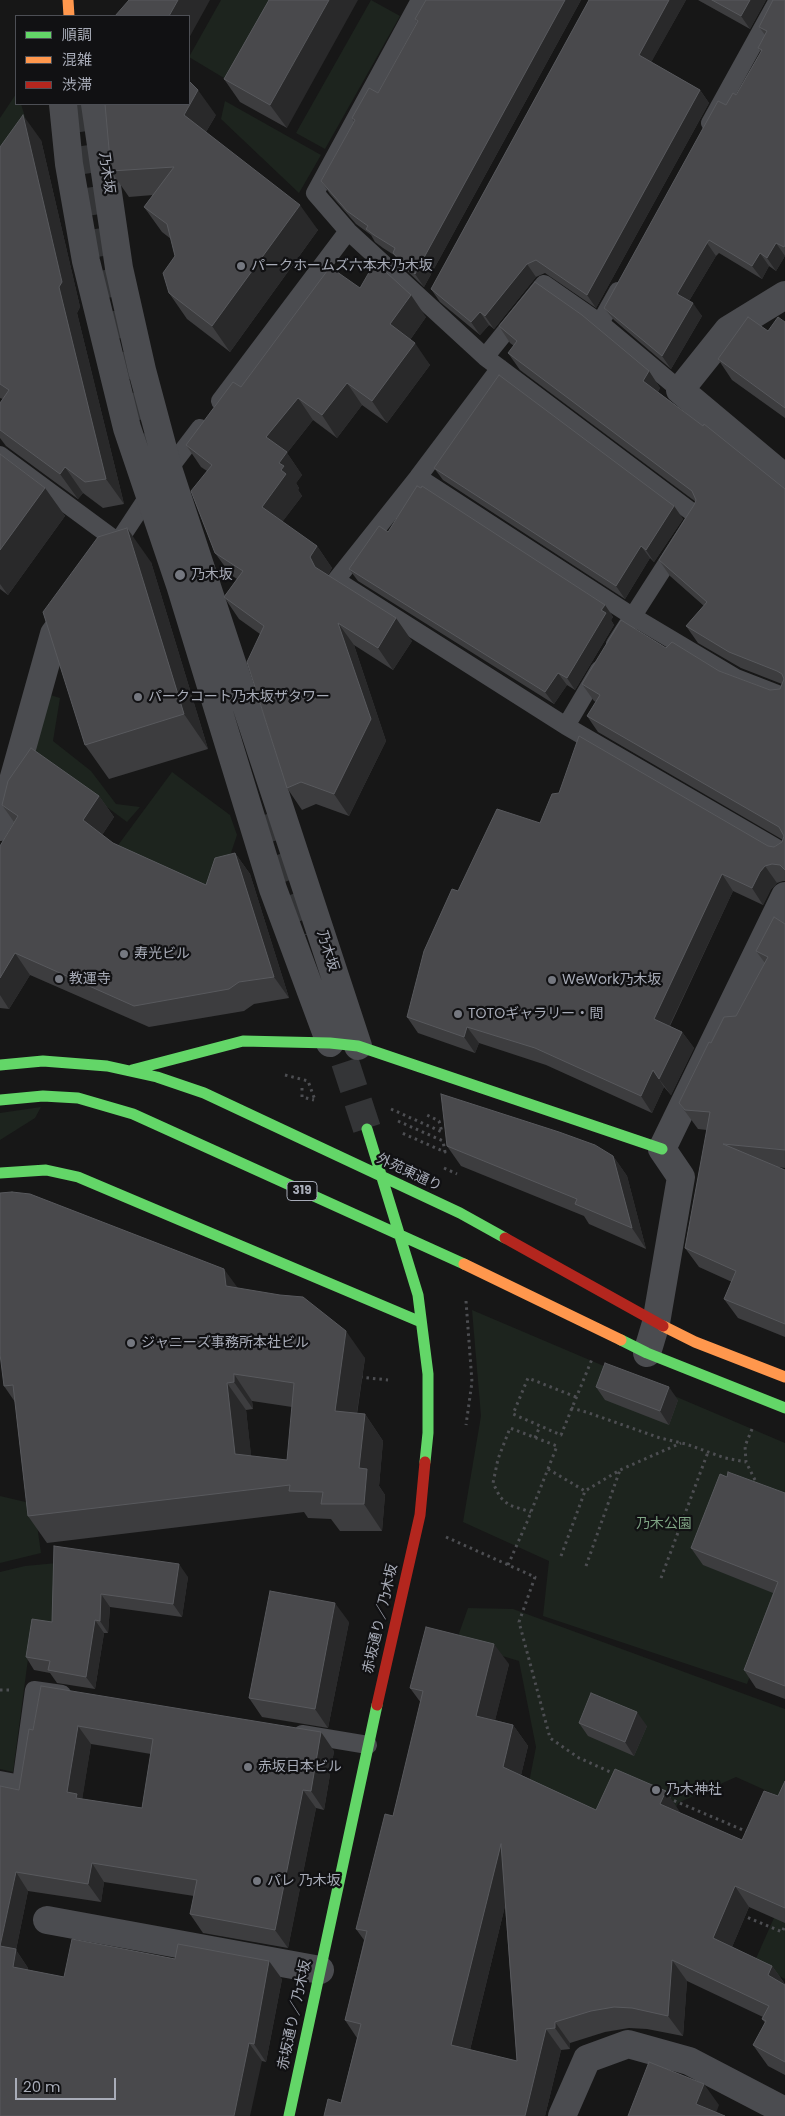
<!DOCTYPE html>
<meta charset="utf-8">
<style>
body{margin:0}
#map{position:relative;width:785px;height:2116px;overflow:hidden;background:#171717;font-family:Poppins,"Noto Sans JP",sans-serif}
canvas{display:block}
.legend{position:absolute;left:15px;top:15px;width:175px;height:90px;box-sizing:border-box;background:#111113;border:1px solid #4d4f55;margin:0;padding:6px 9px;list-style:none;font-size:15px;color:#a8acb8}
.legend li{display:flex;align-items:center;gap:10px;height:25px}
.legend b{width:25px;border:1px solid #4d4f55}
.scale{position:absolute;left:15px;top:2078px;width:101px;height:22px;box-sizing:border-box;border:2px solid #a8acb8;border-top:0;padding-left:6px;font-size:15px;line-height:18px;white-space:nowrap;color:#a8acb8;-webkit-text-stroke:4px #111113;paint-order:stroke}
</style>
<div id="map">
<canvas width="785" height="2116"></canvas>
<ul class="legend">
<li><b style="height:6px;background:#63d668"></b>順調</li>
<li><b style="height:6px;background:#ff974d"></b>混雑</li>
<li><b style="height:6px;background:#b3261e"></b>渋滞</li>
</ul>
<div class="scale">20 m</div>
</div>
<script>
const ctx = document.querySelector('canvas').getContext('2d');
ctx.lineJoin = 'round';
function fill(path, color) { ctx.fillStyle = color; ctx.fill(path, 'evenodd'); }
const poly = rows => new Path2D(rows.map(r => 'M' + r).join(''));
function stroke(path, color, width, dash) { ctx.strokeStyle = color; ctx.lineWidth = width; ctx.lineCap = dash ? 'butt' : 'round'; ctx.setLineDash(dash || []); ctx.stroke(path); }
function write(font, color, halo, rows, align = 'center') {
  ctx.font = font + ' Poppins,"Noto Sans JP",sans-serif'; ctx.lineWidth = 4.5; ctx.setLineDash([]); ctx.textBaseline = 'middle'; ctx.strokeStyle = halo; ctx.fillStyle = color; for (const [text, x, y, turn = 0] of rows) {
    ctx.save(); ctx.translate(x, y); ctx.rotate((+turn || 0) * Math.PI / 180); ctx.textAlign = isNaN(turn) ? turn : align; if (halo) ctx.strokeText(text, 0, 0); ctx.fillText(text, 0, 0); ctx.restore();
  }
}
const green = poly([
 [221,0,290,0,239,87,189,57],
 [371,0,400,16,325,149,296,133],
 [16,94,16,104,21,104,35,149,0,200,0,118],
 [225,101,321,155,299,193,221,119],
 [47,694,60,698,53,741,91,771,116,804,140,807,127,822,36,754,33,736],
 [172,772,230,815,237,835,214,903,113,852],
 [41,1107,35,1118,0,1140,0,1113],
 [472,1310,785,1443,785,1581,747,1684,543,1616,549,1561,463,1522,481,1416],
 [0,1496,34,1504,41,1553,0,1563],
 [57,1563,67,1627,32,1629,13,1772,0,1769,0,1572,25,1566],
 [468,1608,513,1609,785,1709,785,1799,736,1777,678,1803,641,1882,519,1833,536,1747,519,1661,456,1642],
 [785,1893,785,1979,754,1963]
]);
const secondaryTunnel = poly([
 [79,104,104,270,131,385,153,459],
 [264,815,303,936],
 [332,1022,367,1129]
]);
const path = poly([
 [285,1075,308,1081,315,1100],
 [302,1088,302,1097,314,1100],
 [391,1109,442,1132,439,1121,427,1115],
 [398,1121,443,1141,445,1152,402,1133],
 [444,1168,457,1174],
 [466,1301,472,1382,466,1425],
 [360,1377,388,1380],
 [576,1397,528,1378,513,1414,561,1435,592,1359],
 [571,1408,586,1412,660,1438,686,1444,725,1458,746,1462],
 [752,1429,745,1446,746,1462,758,1486],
 [535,1438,540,1426],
 [548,1469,585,1491],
 [446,1537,535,1577,519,1622,550,1738,579,1758,615,1774],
 [561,1556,585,1491,620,1470,681,1443],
 [508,1565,527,1522,557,1446,510,1428,498,1459,493,1483,500,1497,509,1505,531,1512],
 [586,1566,620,1470],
 [661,1578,708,1452],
 [0,1690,9,1690],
 [668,1798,750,1833],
 [742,1915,782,1932,785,1926]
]);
const lane = poly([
 [420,0,315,193,348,231,485,357,697,516,615,644],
 [710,123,778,0],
 [600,323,618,291],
 [485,357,544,284,600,323,680,390],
 [500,368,418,477,336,580,566,726,785,853],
 [220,401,348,231],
 [0,455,118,542,149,495,200,428],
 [418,477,632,616,736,678,785,697],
 [566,726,599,670],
 [302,1734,368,1745],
 [0,1780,21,1784,34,1690,62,1694]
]);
const street = poly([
 [63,104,69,164,86,261,127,428,180,585,273,889,330,1043],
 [95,104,119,268,142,370,169,471,358,1046],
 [785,295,728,330,680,390,785,478],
 [0,827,54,634,72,609],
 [647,1353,656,1323,681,1177,662,1149,785,896],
 [47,1920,320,1970],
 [562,2116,587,2059,628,2044,689,2061,785,2111]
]);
const fast = poly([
 [0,1065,43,1061,107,1066,157,1077,204,1093,460,1213,505,1238],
 [132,1070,243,1041,330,1043,358,1046,662,1149],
 [0,1100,43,1096,78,1098,133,1114,464,1264],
 [367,1129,418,1295,428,1374,428,1433,425,1462],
 [0,1173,46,1170,78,1177,421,1322],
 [621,1340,647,1353,785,1408],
 [289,2116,377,1705]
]);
const slow = poly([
 [68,0,69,16],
 [464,1264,621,1340],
 [663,1326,695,1342,785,1377]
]);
const jam = poly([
 [505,1238,663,1326],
 [377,1705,420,1515,425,1462]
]);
const wall = poly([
 [269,0,287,128,240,102,224,79],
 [426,0,581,0,424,287,402,266,394,255,383,248,375,242,371,235,356,224,330,194,321,181,354,122,352,118,378,93,417,22,415,19],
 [589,0,686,0,651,62,700,90,709,103,596,308,545,273,536,277,494,329,489,325,480,335,440,302,431,289],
 [698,0,766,0,750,29],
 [785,0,785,256,776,271,769,266,762,279,719,253,716,256,689,301,702,316,671,369,614,320,604,308,726,105,736,95,761,52,758,48,765,35,759,27],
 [216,115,206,132,318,230,230,352,187,319,169,293,175,256,171,239,162,232,144,207,153,195,129,197,111,171],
 [41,140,80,307,77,313,124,504,103,508,83,493,78,499,6,446,0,438,0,403,3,399,0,398,0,147],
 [360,288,426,317,410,340,430,365,387,423,362,405,337,438,313,420,287,453,302,475,296,483,299,488,298,490,302,496,282,522,317,546,332,568,328,575,412,641,393,670,354,645,386,741,349,816,316,804,302,810,287,788,260,634,239,619,224,597,237,579,231,575,215,553,207,471,201,467,186,445,241,387],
 [785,322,785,418,732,380,718,359],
 [499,326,649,371,660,388,658,392,785,489,785,881,783,881,777,883,771,889,763,905,733,891,670,1026,682,1032,694,1048,671,1095,664,1087,652,1113,546,1065,479,1043,475,1053,418,1033,407,1017,458,891,540,823,768,846,774,847,782,842,783,840,598,732,587,716,596,702,594,701,582,684,666,648,719,671,770,690,780,689,782,684,741,668,698,643,686,626,704,606,670,576,659,560,694,505,696,502,520,370,508,353,514,346,510,343],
 [0,454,45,488,65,516,8,595,0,589],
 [434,468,674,506,683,519,654,562,650,558,625,599,443,480],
 [421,488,605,605,613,617,611,620,614,625,575,690,567,685,554,704,358,581,349,569,388,532],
 [151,562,208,749,109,779,85,745],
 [99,796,114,817,102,835,113,843,206,885,235,853,250,874,289,998,254,1004,244,1011,149,1027,30,975,9,1009,0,1008,0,846,14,822,2,805],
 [785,924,785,1168,777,1167,785,1170,785,1337,738,1318,724,1299,732,1282,699,1267,685,1248,707,1130,698,1129,679,1103,711,1043,736,1016,765,963,756,951],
 [447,1146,613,1156,627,1176,646,1249,589,1224,584,1216,461,1166],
 [238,1288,365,1358,357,1414,365,1414,383,1441,379,1486,385,1495,382,1531,340,1531,331,1519,308,1518,304,1512,47,1543,28,1516,15,1402,4,1386],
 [252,1401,292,1407,287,1460,251,1456,246,1410,253,1409],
 [596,1387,678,1400,669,1425,605,1400],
 [785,1493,785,1699,756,1688,744,1670,773,1593,703,1565,691,1548],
 [54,1546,188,1577,182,1617,110,1607,108,1633,104,1633,95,1689,57,1683,50,1673,34,1670,26,1657,52,1622],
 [349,1622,328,1728,262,1717,249,1698],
 [509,1664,495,1720,513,1725,528,1746,521,1775,596,1810,680,1812,680,1813,742,1840,778,1796,785,1781,785,1923,749,1907,732,1947,772,1966,785,1984,785,2075,768,2066,753,2045,765,2023,762,2019,763,2017,687,1981,683,2036,647,2029,629,2028,605,2032,570,2043,570,2049,561,2050,545,2116,341,2103,357,2038,345,2020,364,1940,356,1929,393,1816,421,1703,410,1688],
 [505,1906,517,2061,470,2050],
 [41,1686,334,1751,324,1810,316,1808,288,1948,203,1933,190,1914,194,1896,104,1882,101,1902,28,1891,16,1950,28,1968,28,1970,64,1977,175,1959,282,1979,266,2062,262,2061,0,2116,19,1790,33,1730],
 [91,1744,151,1754,142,1808,82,1799],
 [579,1723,647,1726,634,1756,588,1736]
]);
const shadedWall = poly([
 [178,0,210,0,189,38,189,16,169,16],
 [329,0,358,0,287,128,270,105],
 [565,0,581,0,424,287,415,274],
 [669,0,686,0,648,68,639,55],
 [750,0,766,0,750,29,741,16],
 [198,90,216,115,201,140,184,115],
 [700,90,709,103,596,308,587,295],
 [23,115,41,140,80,307,77,313,124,504,106,479,59,287],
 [300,205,318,230,230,352,212,326],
 [707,243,716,256,686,306,677,294],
 [776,243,785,256,776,271,767,258],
 [760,253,769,266,762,279,752,266],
 [527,264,536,277,494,329,485,316],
 [411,295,426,317,405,347,390,324],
 [693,303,702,316,671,369,662,356],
 [480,312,489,325,480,335,471,322],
 [415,343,430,365,387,423,372,401],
 [649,371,660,388,654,398,643,381],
 [347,383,362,405,337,438,322,415],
 [298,398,313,420,287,453,302,475,296,483,299,488,298,490,302,496,277,529,262,507,281,470,279,463,266,437],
 [65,467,83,493,78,499,60,474],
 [45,488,65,516,8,595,0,584,0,550],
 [674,506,683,519,654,562,646,550],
 [127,528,151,562,208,749,184,714],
 [317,546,332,568,325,579,315,567,310,557],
 [641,546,650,558,625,599,616,586],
 [605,605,613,617,611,620,614,625,575,690,567,678],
 [396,618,412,641,393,670,378,648],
 [338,623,354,645,386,741,349,816,334,794],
 [558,673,567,685,554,704,545,692],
 [99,796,114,817,98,841,83,820],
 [235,853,250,874,289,998,274,977],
 [765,866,777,883,771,889,763,905,752,888,760,872],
 [722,874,733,891,665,1035,654,1019],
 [15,953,30,975,9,1009,0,995,0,978],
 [467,1027,479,1043,475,1053,464,1037],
 [682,1032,694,1048,671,1095,659,1079],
 [653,1070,664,1087,652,1113,641,1096],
 [613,1156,627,1176,646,1249,632,1228],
 [224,1269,243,1295,226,1286],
 [346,1331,365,1358,353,1438,335,1411],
 [234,1374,252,1401,253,1409,234,1382],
 [227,1383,246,1410,254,1481,235,1454],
 [669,1387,678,1400,669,1425,660,1411],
 [365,1414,383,1441,379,1486,385,1495,382,1531,364,1504,359,1468],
 [179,1564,188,1577,182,1617,173,1604],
 [101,1594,110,1607,108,1633,100,1621],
 [335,1603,349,1622,328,1728,315,1709],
 [95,1620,104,1633,95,1689,86,1677],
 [494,1644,509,1664,491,1737,476,1716],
 [637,1712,647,1726,634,1756,625,1742],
 [513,1725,528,1746,518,1788,503,1767],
 [78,1726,91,1744,82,1801,89,1816,67,1792],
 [321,1732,334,1751,324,1810,311,1791],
 [303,1790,316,1808,288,1948,275,1930],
 [666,1791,680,1812,675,1825,660,1804],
 [501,1844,515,1865,466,2066,451,2045],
 [92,1863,104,1882,101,1902,88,1884],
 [16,1872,28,1891,16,1950,28,1968,25,1985,13,1967,0,1946],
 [735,1886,749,1907,727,1959,713,1938],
 [672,1960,687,1981,683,2036,668,2016],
 [269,1961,282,1979,266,2062,254,2044],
 [772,1966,785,1984,785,1991,768,1975],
 [555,2022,570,2043,570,2049,555,2028],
 [546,2029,561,2050,545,2116,525,2116],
 [249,2043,262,2061,250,2116,234,2116],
 [704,2084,719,2105,715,2116,696,2104]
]);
const building = poly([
 [129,0,178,0,169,16,115,16,129,0],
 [269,0,329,0,270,105,224,79,269,0],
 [426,0,565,0,415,274,393,253,395,248,374,235,366,229,368,226,347,211,321,181,355,120,352,118,369,88,378,93,418,21,415,19,426,0],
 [589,0,669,0,639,55,700,90,587,295,536,260,527,264,485,316,480,312,471,322,431,289,589,0],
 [712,0,750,0,741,16,712,0],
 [773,0,785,0,785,245,784,247,776,243,767,258,760,253,752,266,709,240,707,243,677,294,693,303,662,356,604,308,718,101,726,105,733,93,736,95,762,50,758,48,767,31,759,27,773,0],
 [189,81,198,90,184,115,300,205,212,326,169,293,163,273,175,256,167,224,144,207,174,167,111,171,105,104,189,104,189,81],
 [23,115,62,282,59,287,106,479,85,482,65,467,60,474,0,430,0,403,9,390,0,384,0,147,23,115],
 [375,262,411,295,390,324,415,343,372,401,347,383,322,415,298,398,266,437,287,452,279,463,284,466,281,470,286,474,262,507,317,546,310,557,315,567,396,618,378,648,338,623,371,719,334,794,301,782,287,788,247,662,264,626,224,597,243,571,215,553,191,491,212,465,186,445,233,382,241,387,330,267,360,288,375,262],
 [535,282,582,315,649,371,643,381,703,426,704,424,785,489,785,870,780,865,772,864,765,866,760,872,752,888,722,874,654,1019,682,1032,659,1079,653,1070,641,1096,535,1048,467,1027,464,1037,407,1017,424,951,452,889,458,891,497,809,540,823,552,794,559,793,579,736,768,846,774,847,782,842,784,836,779,827,587,716,600,695,582,684,621,620,666,648,672,642,719,671,770,690,780,689,784,679,782,674,777,671,729,652,686,626,707,602,659,560,694,505,696,500,692,491,508,353,517,341,499,326,535,282],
 [748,317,768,331,778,317,785,322,785,408,718,359,748,317],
 [499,375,674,506,646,550,641,546,616,586,434,468,499,375],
 [0,454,45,488,0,550,0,454],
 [417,486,421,488,422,486,605,605,601,610,606,613,567,678,558,673,545,692,349,569,379,526,388,532,417,486],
 [127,528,184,714,85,745,43,612,98,537,127,528],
 [31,748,99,796,83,820,113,843,206,885,215,858,235,853,274,977,239,982,229,989,134,1006,15,953,0,978,0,846,18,816,2,805,8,781,31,748],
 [774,917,785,924,785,1150,723,1144,785,1170,785,1324,724,1299,736,1271,685,1248,710,1112,685,1110,679,1103,709,1042,711,1043,724,1017,736,1016,768,957,756,951,774,917],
 [441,1094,559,1132,595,1145,613,1156,632,1228,575,1204,577,1199,447,1146,441,1094],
 [12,1192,30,1194,224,1269,226,1286,280,1295,303,1297,346,1331,335,1411,365,1414,359,1468,367,1469,364,1504,321,1504,323,1492,289,1491,290,1485,28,1516,13,1385,4,1386,0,1354,0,1193,12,1192],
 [234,1374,294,1383,287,1460,235,1454,227,1383,234,1382,234,1374],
 [605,1363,669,1387,660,1411,596,1387,605,1363],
 [728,1472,785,1493,785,1686,744,1670,778,1582,691,1548,720,1474,727,1477,728,1472],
 [54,1546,179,1564,173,1604,101,1594,100,1621,95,1620,86,1677,48,1670,50,1661,26,1657,32,1619,52,1622,54,1546],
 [270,1591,335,1603,315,1709,249,1698,270,1591],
 [426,1627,494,1644,476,1716,513,1725,503,1767,596,1810,615,1769,666,1791,660,1804,742,1840,764,1791,778,1796,785,1781,785,1908,735,1886,713,1938,772,1966,768,1975,785,1985,785,2062,753,2045,766,2021,762,2019,769,2006,672,1960,668,2016,632,2008,614,2007,591,2011,555,2022,555,2028,546,2029,525,2116,324,2116,328,2099,341,2103,361,2024,345,2020,367,1931,356,1929,385,1814,393,1816,423,1691,410,1688,426,1627],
 [501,1844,517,2061,451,2045,501,1844],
 [41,1686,321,1732,311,1791,303,1790,275,1930,190,1914,197,1880,92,1863,88,1884,16,1872,0,1946,16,1949,13,1967,64,1977,72,1939,175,1959,178,1944,269,1961,254,2044,249,2043,234,2116,0,2116,0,1786,19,1790,29,1729,33,1730,41,1686],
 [78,1726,153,1739,142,1808,76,1798,77,1794,67,1792,78,1726],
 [591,1693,637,1712,625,1742,579,1723,591,1693],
 [649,2062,704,2084,696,2104,725,2116,628,2116,649,2062]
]);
const markers = [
 [241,266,5,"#757880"],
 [180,575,6,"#757880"],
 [138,697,5,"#757880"],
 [124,954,5,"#757880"],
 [59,979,5,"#757880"],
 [552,980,5,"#757880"],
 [458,1014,5,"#757880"],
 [131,1343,5,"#757880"],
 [248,1767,5,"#757880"],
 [656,1790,5,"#757880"],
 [257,1881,5,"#757880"]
];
const shields = [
 [302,1191,30]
];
const shieldNames = [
 ["319",302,1191]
];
const streetNames = [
 ["乃木坂",106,173,82],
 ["乃木坂",327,951,72],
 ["外苑東通り",409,1173,25],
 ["赤坂通り／乃木坂",381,1619,-77],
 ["赤坂通り／乃木坂",295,2015,-78]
];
const poiNames = [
 ["パークホームズ六本木乃木坂",251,266],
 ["乃木坂",191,575],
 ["パークコート乃木坂ザタワー",148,697],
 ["寿光ビル",134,954],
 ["教運寺",69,979],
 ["WeWork乃木坂",562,980],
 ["TOTOギャラリー・間",468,1014],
 ["ジャニーズ事務所本社ビル",141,1343],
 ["赤坂日本ビル",258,1767],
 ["乃木神社",666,1790],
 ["パレ 乃木坂",267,1881]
];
const parkNames = [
 ["乃木公園",664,1524]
];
fill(green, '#1d241e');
stroke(secondaryTunnel, '#343537', 28, [28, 14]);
stroke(path, '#4d4e52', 3, [2.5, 4]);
stroke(lane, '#4b4c50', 18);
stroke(street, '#4b4c50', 28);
stroke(fast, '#63d668', 11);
stroke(slow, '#ff974d', 11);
stroke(jam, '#b3261e', 11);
fill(wall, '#3d3d3f');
fill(shadedWall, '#29292a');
fill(building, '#49494c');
stroke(building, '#58595d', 1);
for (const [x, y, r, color] of markers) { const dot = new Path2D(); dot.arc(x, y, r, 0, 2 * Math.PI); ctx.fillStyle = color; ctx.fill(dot); stroke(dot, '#111113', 2); }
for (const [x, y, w] of shields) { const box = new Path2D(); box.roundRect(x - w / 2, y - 9.5, w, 19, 4); ctx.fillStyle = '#111113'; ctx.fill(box); stroke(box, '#a8acb8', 1); }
write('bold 12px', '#a8acb8', null, shieldNames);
write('14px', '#a8acb8', '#111113', streetNames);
write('14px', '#a8acb8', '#111113', poiNames, 'left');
write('14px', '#7ea383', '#111113', parkNames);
</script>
